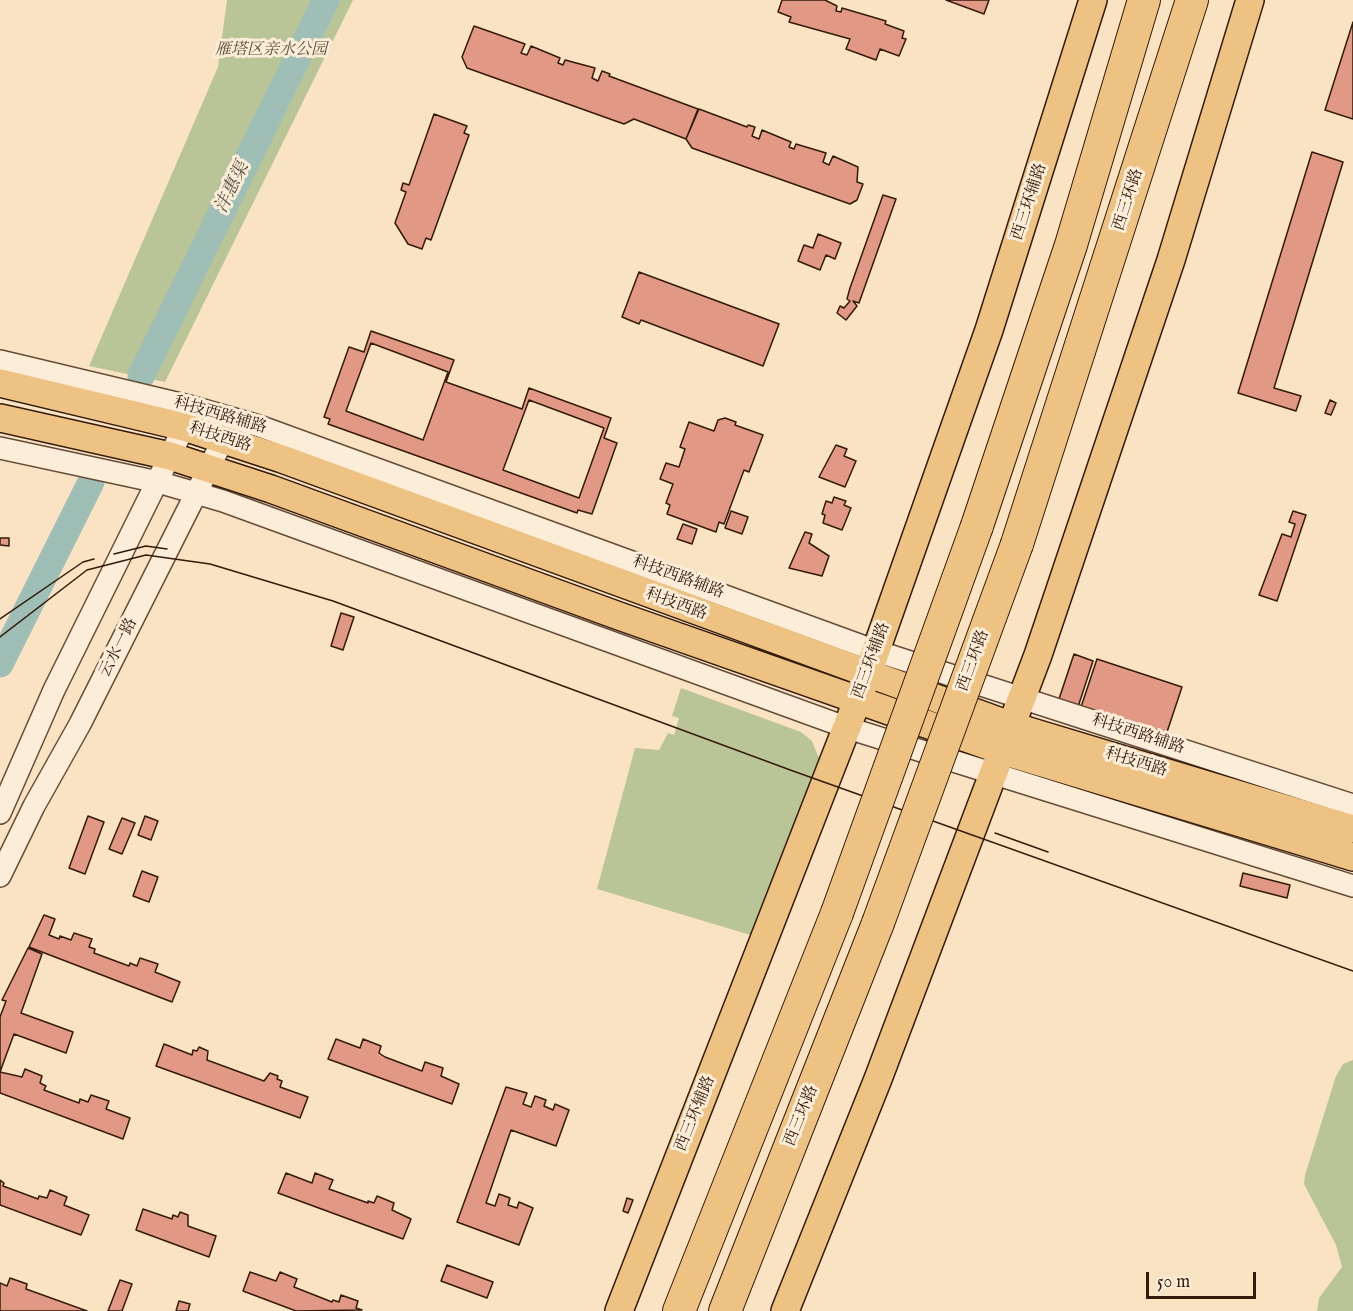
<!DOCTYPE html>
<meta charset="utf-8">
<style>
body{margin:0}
#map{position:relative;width:1353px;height:1311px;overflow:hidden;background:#fae3c3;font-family:"IM FELL English",serif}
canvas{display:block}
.scale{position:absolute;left:1146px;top:1272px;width:110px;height:27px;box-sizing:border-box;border:3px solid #331a0a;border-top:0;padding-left:8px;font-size:18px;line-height:21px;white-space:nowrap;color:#331a0a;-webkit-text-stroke:4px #fcedd8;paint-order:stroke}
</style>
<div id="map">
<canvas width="1353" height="1311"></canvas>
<div class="scale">50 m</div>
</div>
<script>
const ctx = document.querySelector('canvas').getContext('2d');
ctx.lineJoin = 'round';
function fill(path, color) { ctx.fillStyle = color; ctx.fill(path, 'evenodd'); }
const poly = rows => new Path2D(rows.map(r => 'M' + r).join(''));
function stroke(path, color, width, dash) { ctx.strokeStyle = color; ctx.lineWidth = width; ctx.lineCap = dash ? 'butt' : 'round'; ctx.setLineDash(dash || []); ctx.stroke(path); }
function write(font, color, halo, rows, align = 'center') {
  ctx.font = font + ' "IM FELL English","Noto Serif SC",serif'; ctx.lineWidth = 6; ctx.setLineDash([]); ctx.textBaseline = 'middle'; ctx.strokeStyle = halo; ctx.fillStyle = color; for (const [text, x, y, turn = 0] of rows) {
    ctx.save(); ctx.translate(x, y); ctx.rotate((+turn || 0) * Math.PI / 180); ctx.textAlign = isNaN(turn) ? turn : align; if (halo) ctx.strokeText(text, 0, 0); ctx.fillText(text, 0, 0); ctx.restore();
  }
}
const green = poly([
 [227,0,353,0,165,382,89,366,218,67],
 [681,688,801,732,812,741,818,756,825,758,754,936,597,889,635,748,659,750,668,733,674,735,679,718,672,716],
 [1353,1060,1353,1311,1317,1311,1319,1298,1342,1267,1336,1245,1304,1184,1305,1175,1336,1076,1343,1064]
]);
const river = poly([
 [141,376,326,0],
 [0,664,91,482]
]);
const building = poly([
 [782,0,825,0,837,6,836,11,841,12,842,8,886,21,885,24,904,31,902,38,906,39,899,56,880,49,876,60,846,49,850,39,789,22,791,17,778,12,782,0],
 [946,0,989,0,984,14,946,0],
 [1353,22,1353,119,1325,110,1353,22],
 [474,26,525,44,521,53,527,55,531,46,560,58,558,63,563,65,565,60,595,68,592,78,598,81,602,71,610,74,609,76,698,109,686,139,634,119,624,124,467,68,462,57,474,26],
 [699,109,747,127,748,125,755,127,752,136,759,139,762,130,791,142,789,147,794,149,796,144,826,153,823,162,829,165,833,156,858,167,857,182,863,184,857,200,850,204,692,148,686,139,699,109],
 [434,114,467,126,464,133,469,135,431,240,426,238,422,249,408,244,395,223,406,192,401,190,403,183,409,185,434,114],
 [1312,152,1343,162,1274,388,1301,396,1296,411,1238,393,1312,152],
 [883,195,896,199,859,303,853,301,857,306,846,320,837,313,840,306,844,308,850,301,847,299,850,288,883,195],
 [818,234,841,243,835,259,826,255,820,270,798,261,804,245,813,248,818,234],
 [639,272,779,324,763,366,641,320,639,324,622,317,639,272],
 [371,331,454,360,446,382,522,409,529,388,611,418,604,438,617,443,592,514,578,510,577,513,328,424,330,419,324,417,349,347,364,352,371,331],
 [371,343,448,372,423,440,346,411,371,343],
 [529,400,604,428,579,498,503,470,529,400],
 [1330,400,1336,403,1331,415,1325,413,1330,400],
 [725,418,736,422,735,425,763,435,749,472,744,470,724,524,719,522,716,532,667,514,670,505,666,503,673,484,660,479,666,463,679,467,685,449,680,447,689,422,714,431,718,420,725,418],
 [836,445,847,449,844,456,856,461,845,487,819,477,836,445],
 [834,497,846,501,844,505,851,508,842,530,823,523,825,515,822,514,826,501,832,503,834,497],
 [731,511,748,517,742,534,725,528,731,511],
 [1293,511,1306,515,1277,601,1259,595,1282,534,1291,537,1295,524,1289,522,1293,511],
 [683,524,697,529,692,544,677,539,683,524],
 [805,532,812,534,809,543,829,556,822,576,789,568,805,532],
 [0,538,9,538,9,546,0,545,0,538],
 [341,613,354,617,343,650,331,646,341,613],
 [1074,654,1093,661,1077,710,1063,705,1064,701,1059,699,1074,654],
 [1097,659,1182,687,1166,735,1081,707,1097,659],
 [88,816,104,822,85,874,69,868,88,816],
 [145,816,158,821,151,840,138,835,145,816],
 [122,818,135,823,122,854,109,849,122,818],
 [142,871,158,877,149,902,133,896,142,871],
 [1243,873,1290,885,1287,898,1240,886,1243,873],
 [44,915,55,919,49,935,59,939,60,936,71,940,74,933,92,939,89,947,95,949,94,953,129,966,130,963,137,966,140,958,158,964,155,972,180,982,172,1002,29,947,44,915],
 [28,948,42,954,21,1013,73,1032,66,1053,14,1034,0,1072,0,1017,6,1001,2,1000,28,948],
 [336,1039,360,1048,363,1039,381,1046,379,1053,385,1057,422,1071,425,1062,443,1068,441,1076,459,1084,452,1104,328,1059,336,1039],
 [164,1044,192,1055,193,1050,197,1051,199,1047,208,1051,207,1060,264,1081,270,1073,278,1076,277,1079,282,1081,280,1087,308,1097,300,1118,156,1066,164,1044],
 [25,1069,42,1076,40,1083,46,1086,44,1090,79,1103,80,1099,88,1102,91,1095,109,1101,106,1109,130,1118,123,1139,0,1093,0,1072,22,1077,25,1069],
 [506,1087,527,1093,523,1104,531,1107,535,1096,546,1100,544,1106,553,1110,555,1104,569,1110,556,1146,511,1130,486,1203,495,1206,499,1194,510,1198,508,1205,517,1208,519,1202,533,1208,519,1245,457,1222,506,1087],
 [286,1173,312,1183,315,1173,333,1180,329,1189,368,1203,368,1201,374,1203,377,1196,394,1203,392,1210,411,1219,403,1239,278,1193,286,1173],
 [0,1180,4,1183,3,1186,38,1199,39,1196,47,1198,50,1190,67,1197,64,1205,89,1215,81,1235,0,1205,0,1180],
 [627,1198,633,1200,628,1213,623,1211,627,1198],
 [143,1209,172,1219,173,1215,178,1217,180,1212,188,1215,188,1226,216,1236,209,1257,136,1230,143,1209],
 [447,1265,493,1282,487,1298,441,1281,447,1265],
 [250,1272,276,1281,280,1272,297,1279,294,1287,332,1302,333,1300,339,1302,341,1295,358,1301,356,1308,362,1310,296,1311,243,1291,250,1272],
 [10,1278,27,1284,26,1289,87,1311,0,1311,0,1283,7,1286,10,1278],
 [120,1280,132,1284,122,1311,108,1311,120,1280],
 [179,1301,190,1304,188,1311,176,1311,179,1301]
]);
const minor = poly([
 [0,361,193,407,259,426,876,651,1353,805],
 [0,448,158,482,223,501,848,728,1353,886],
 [0,813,54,690,191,413],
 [0,876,34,806,80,724,229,428]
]);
const major = poly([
 [0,383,184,427,282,459,1012,726,1353,829],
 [0,418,170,456,271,489,619,616,1003,751,1353,857],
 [619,1311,868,673,989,330,1093,0],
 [785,1311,878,1079,1038,655,1171,260,1250,0]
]);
const highway = poly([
 [977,526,1071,245,1144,0],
 [1017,544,1192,0],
 [679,1311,837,913],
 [725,1311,878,923]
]);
const tram = poly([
 [114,554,146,546,167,549],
 [0,619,83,562,94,559],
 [0,637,87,570,146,555,210,564,333,601,793,771,1353,971],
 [995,833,1048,852]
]);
const highwayBridge = poly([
 [837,913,977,526],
 [878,923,1017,544]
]);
const parkNames = [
 ["雁塔区亲水公园",271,51]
];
const streetNames = [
 ["西三环路",1129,200,-72],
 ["西三环辅路",1030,202,-72],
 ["科技西路辅路",220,416,16],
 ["科技西路",220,438,18],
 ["科技西路辅路",678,578,20],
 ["科技西路",676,605,20],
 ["云水一路",119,648,-63],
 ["西三环辅路",872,661,-70],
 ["西三环路",974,661,-70],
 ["科技西路辅路",1138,735,18],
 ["科技西路",1136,763,17],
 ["西三环辅路",696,1114,-68],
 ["西三环路",802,1116,-68]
];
const waterNames = [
 ["沣惠渠",233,188,-64]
];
fill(green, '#bac597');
stroke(river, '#9ebeb6', 27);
fill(building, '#e19985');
stroke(building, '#331a0a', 1.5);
stroke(minor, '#654c38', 24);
stroke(major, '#331a0a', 30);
stroke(highway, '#331a0a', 34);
stroke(minor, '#fcedd8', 21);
stroke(major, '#edc282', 27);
stroke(highway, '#edc282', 32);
stroke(tram, '#331a0a', 1.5);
stroke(highwayBridge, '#331a0a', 34, []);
stroke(highwayBridge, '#edc282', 32);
write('italic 16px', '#5c4d34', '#fcedd8', parkNames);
write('16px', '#331a0a', '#fcedd8', streetNames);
write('italic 18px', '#585346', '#fcedd8', waterNames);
</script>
